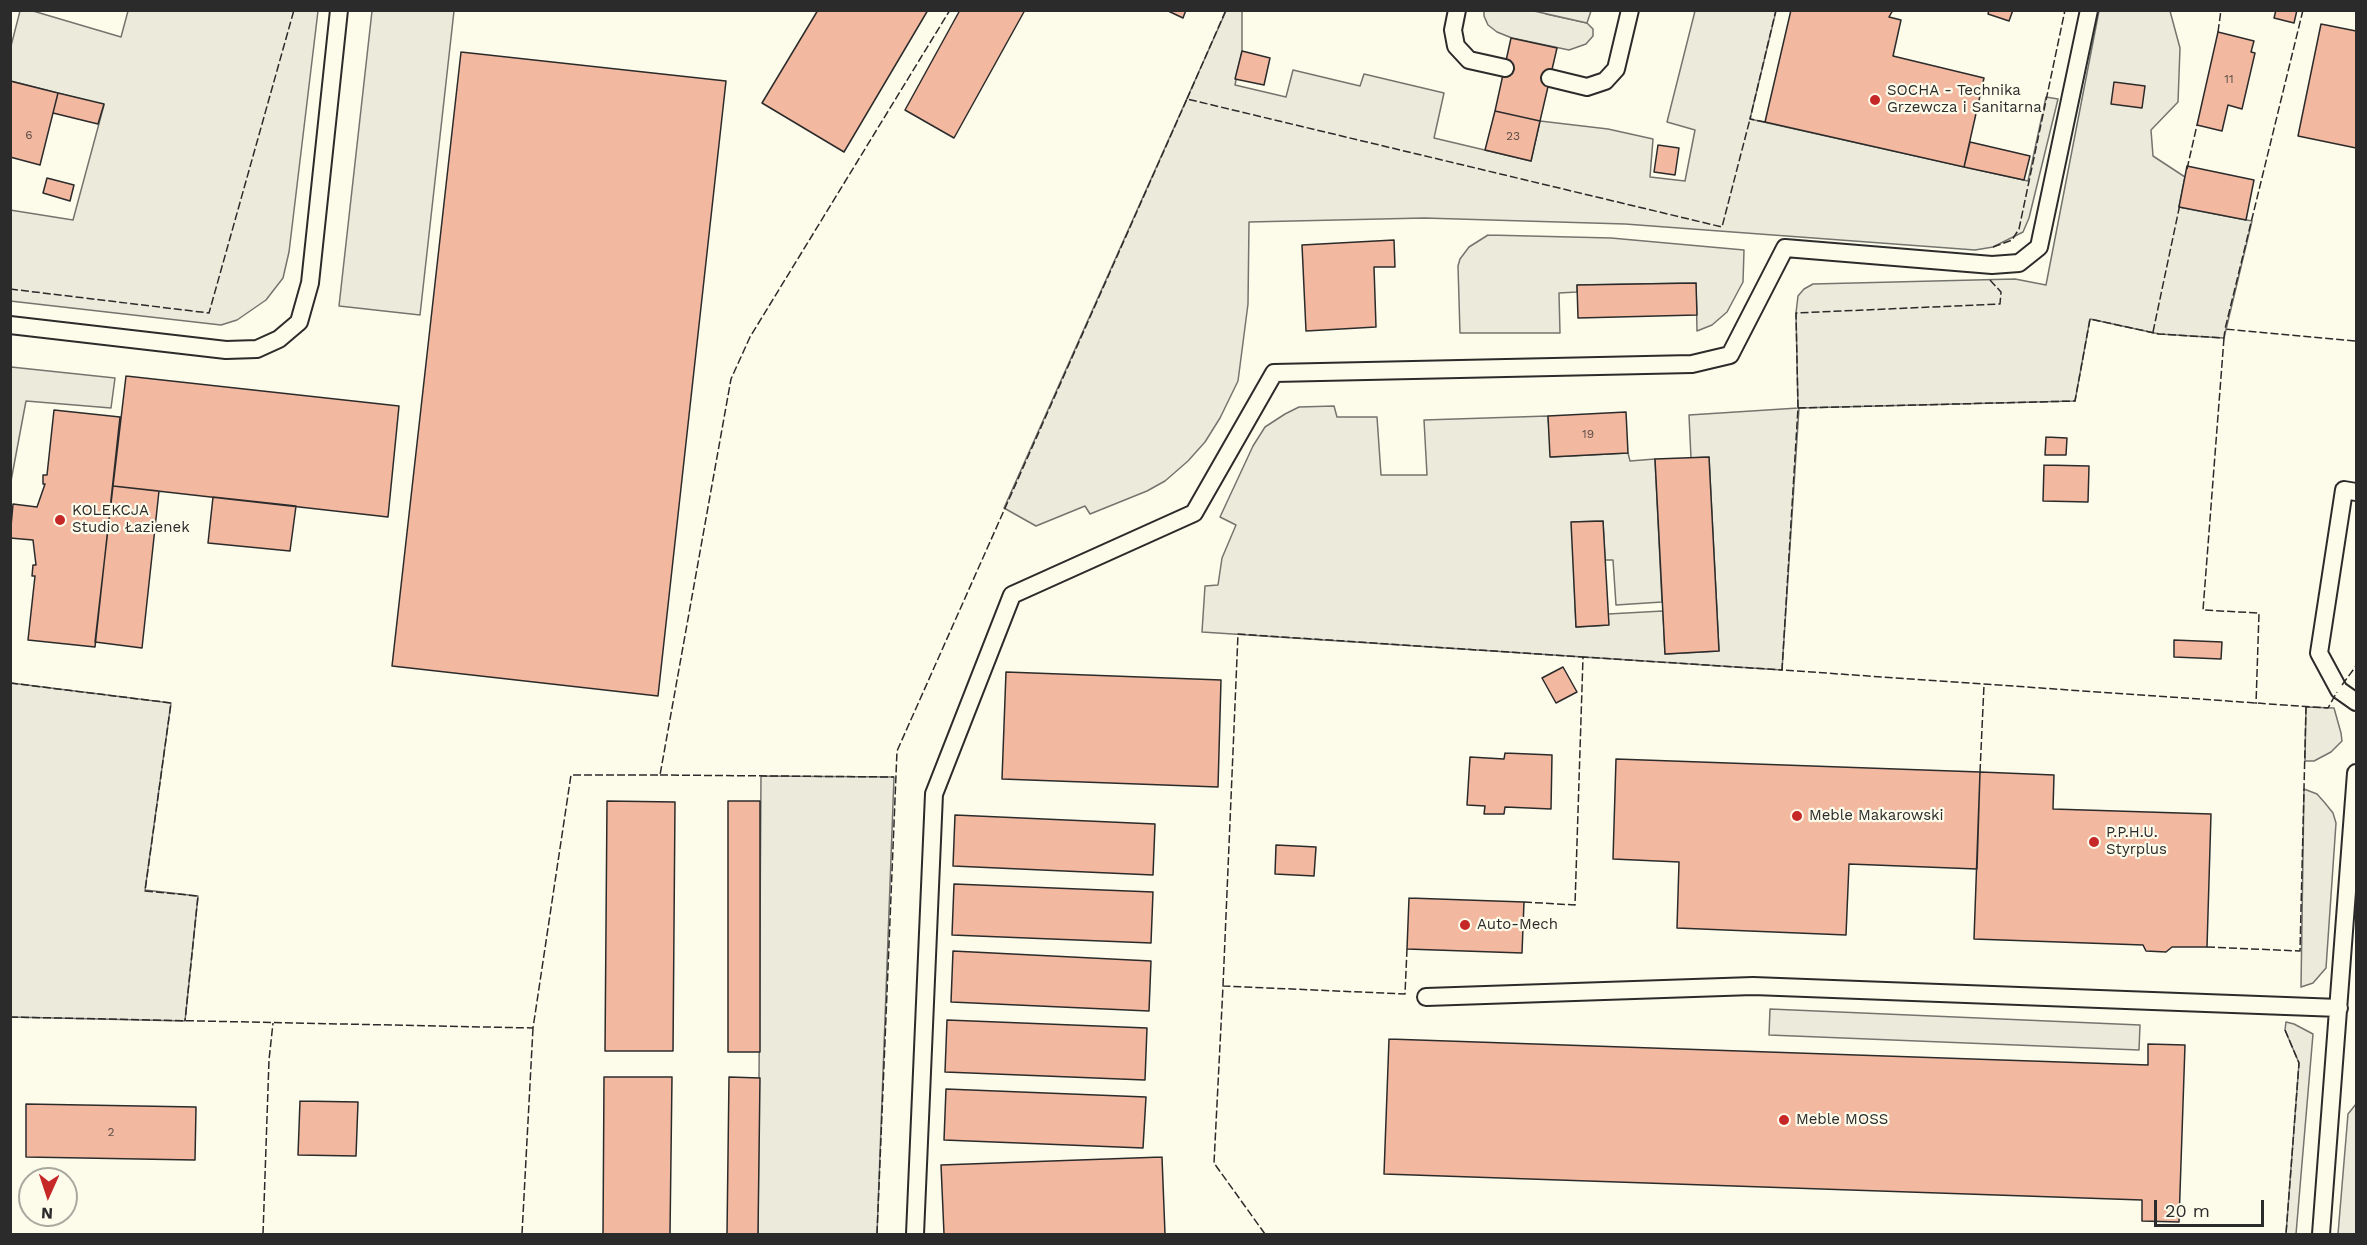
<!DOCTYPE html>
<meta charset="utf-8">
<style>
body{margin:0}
#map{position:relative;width:2367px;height:1245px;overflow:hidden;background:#fdfbea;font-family:"Work Sans",sans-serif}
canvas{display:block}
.frame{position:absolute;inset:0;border:12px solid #2b2b2b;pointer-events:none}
.north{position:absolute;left:18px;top:1167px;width:60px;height:60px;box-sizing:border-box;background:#fdfbea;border:2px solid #a9a89e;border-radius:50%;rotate:183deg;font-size:16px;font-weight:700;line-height:24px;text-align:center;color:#2b2b2b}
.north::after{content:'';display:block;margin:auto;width:21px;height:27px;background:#c62828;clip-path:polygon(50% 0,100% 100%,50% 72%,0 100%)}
.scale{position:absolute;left:2154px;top:1200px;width:110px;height:27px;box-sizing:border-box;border:3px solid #2b2b2b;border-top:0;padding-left:8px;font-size:18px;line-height:21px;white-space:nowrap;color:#2b2b2b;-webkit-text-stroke:4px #fdfbea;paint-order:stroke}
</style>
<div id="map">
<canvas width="2367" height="1245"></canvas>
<div class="frame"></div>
<div class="north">N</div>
<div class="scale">20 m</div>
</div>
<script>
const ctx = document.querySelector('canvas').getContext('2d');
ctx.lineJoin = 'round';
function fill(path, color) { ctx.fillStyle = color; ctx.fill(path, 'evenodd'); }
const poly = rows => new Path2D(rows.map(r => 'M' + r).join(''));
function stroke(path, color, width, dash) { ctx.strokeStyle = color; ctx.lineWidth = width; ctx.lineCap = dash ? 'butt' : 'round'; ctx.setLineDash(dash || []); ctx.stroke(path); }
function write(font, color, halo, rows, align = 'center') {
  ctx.font = font + ' "Work Sans",sans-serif'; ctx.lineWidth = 4.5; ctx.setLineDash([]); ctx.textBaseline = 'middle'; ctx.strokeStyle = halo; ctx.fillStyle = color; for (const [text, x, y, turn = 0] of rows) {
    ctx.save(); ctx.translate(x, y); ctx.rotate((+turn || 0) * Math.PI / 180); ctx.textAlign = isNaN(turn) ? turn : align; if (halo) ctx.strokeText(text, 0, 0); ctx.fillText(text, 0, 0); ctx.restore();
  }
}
const green = poly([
 [20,11,33,11,121,37,128,11,318,11,289,252,283,278,266,300,237,320,221,325,10,301,10,210,73,220,104,105,11,81,11,46,20,11],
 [1226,11,1242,11,1242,51,1235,85,1286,97,1293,70,1360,86,1364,74,1444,93,1434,138,1531,161,1540,121,1608,129,1653,139,1650,177,1685,181,1695,130,1667,122,1695,11,1776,11,1750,119,2028,181,2046,97,2058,99,2029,218,2023,232,1993,247,1975,250,1625,224,1424,218,1249,222,1248,304,1238,381,1220,418,1205,442,1188,461,1165,481,1147,491,1090,514,1085,506,1036,526,1004,508,1226,11],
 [1484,11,1547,11,1546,14,1587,23,1593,29,1593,36,1586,44,1569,50,1512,38,1497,32,1488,25,1484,16,1484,11],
 [2099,11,2170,11,2180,48,2178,102,2151,130,2153,156,2185,177,2179,207,2252,221,2224,338,2159,334,2090,319,2075,401,1799,408,1782,670,1202,632,1205,586,1218,585,1222,558,1236,525,1220,517,1253,446,1265,427,1285,414,1299,407,1334,406,1337,417,1377,417,1381,475,1427,475,1424,420,1548,416,1551,457,1628,453,1630,461,1655,459,1662,602,1616,605,1613,560,1605,560,1603,521,1572,522,1576,627,1608,625,1608,614,1663,611,1665,654,1719,651,1709,457,1691,458,1689,415,1798,408,1796,313,1798,296,1804,289,1813,284,2015,279,2046,285,2099,11],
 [1488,235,1611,238,1744,250,1743,282,1727,312,1712,325,1697,331,1696,283,1577,285,1577,292,1559,293,1560,333,1460,333,1458,266,1460,259,1469,247,1488,235],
 [11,683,171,703,145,890,198,896,185,1021,11,1017,11,683],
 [2306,707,2334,708,2341,733,2342,741,2331,752,2314,761,2305,761,2306,707],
 [761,776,894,777,877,1234,758,1234,761,776],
 [2304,789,2317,794,2325,803,2333,813,2336,823,2326,968,2313,983,2301,987,2304,789],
 [2286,1022,2294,1024,2313,1034,2296,1234,2286,1234,2299,1063,2285,1030,2286,1022],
 [2356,1104,2356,1234,2338,1234,2348,1114,2356,1104]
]);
const parking = poly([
 [398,10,454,11,420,315,339,306,372,11,398,10],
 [1534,11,1591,10,1591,11,1587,23,1534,11],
 [11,367,115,378,111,408,26,401,11,481,11,367],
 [1770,1009,2140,1025,2139,1050,1769,1035,1770,1009]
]);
const building = poly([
 [818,10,928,10,844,152,762,103,818,10],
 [960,10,1025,10,954,138,905,110,960,10],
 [1166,10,1186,10,1183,18,1166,10],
 [1791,10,1893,10,1889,17,1901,20,1893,56,1984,78,1964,167,1765,122,1791,10],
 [1989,10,2013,10,2009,21,1988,14,1989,10],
 [2276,10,2297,10,2294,23,2274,18,2276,10],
 [2321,24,2356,31,2356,148,2298,136,2321,24],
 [2218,32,2254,41,2251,52,2255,53,2242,109,2228,105,2222,131,2197,125,2218,32],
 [1511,38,1557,48,1540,121,1495,111,1511,38],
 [1242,51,1270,58,1264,85,1235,79,1242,51],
 [461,52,726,81,658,696,392,666,461,52],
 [10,81,58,93,40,165,10,157,10,81],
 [2114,82,2145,86,2142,108,2111,104,2114,82],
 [58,93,104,104,98,124,53,113,58,93],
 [1495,111,1540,121,1531,161,1485,150,1495,111],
 [1970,142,2030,156,2024,180,1964,167,1970,142],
 [1658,145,1679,148,1675,175,1654,172,1658,145],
 [2187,166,2254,180,2246,220,2179,207,2187,166],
 [47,178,74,185,70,201,43,193,47,178],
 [1394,240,1395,267,1374,267,1376,327,1306,331,1302,245,1394,240],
 [1696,283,1697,315,1578,318,1577,285,1696,283],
 [126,376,399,406,388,517,113,486,126,376],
 [54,410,120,417,95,647,28,640,35,576,32,576,33,565,36,565,33,540,10,538,13,504,37,507,45,484,43,484,43,475,47,475,54,410],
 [1626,412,1628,453,1550,457,1548,416,1626,412],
 [2046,437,2067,438,2066,455,2045,455,2046,437],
 [1709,457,1719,651,1665,654,1655,459,1709,457],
 [2044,465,2089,466,2088,502,2043,501,2044,465],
 [113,486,159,491,142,648,95,642,113,486],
 [213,497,296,506,290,551,208,543,213,497],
 [1603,521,1609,625,1576,627,1571,522,1603,521],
 [2174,640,2222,642,2221,659,2174,657,2174,640],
 [1563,667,1577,692,1556,703,1542,678,1563,667],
 [1006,672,1221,680,1218,787,1002,779,1006,672],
 [1505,753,1552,755,1551,809,1505,807,1504,814,1484,814,1485,806,1467,805,1470,757,1504,759,1505,753],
 [1616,759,1980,772,1977,869,1849,864,1846,935,1677,928,1679,862,1613,859,1616,759],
 [1980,772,2054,775,2053,809,2211,814,2207,947,2172,947,2166,952,2146,951,2143,945,1974,939,1980,772],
 [607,801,675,802,673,1051,605,1051,607,801],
 [728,801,760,801,760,1052,728,1052,728,801],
 [955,815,1155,824,1153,875,953,866,955,815],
 [1276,845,1316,847,1314,876,1275,874,1276,845],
 [954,884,1153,892,1151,943,952,935,954,884],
 [1409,898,1524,902,1522,953,1407,949,1409,898],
 [953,951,1151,961,1149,1011,951,1002,953,951],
 [947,1020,1147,1028,1145,1080,945,1072,947,1020],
 [1389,1039,2148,1065,2148,1044,2185,1045,2179,1222,2142,1221,2142,1200,1384,1174,1389,1039],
 [604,1077,672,1077,670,1234,603,1234,604,1077],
 [729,1077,760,1078,758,1234,727,1234,729,1077],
 [946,1089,1146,1097,1143,1148,944,1140,946,1089],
 [300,1101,358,1102,356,1156,298,1155,300,1101],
 [26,1104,196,1107,195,1160,26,1157,26,1104],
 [1162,1157,1165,1234,944,1234,941,1165,1162,1157]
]);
const service = poly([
 [1457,10,1453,30,1456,46,1469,60,1505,68],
 [1550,78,1587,87,1605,81,1616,69,1630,10],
 [10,325,226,350,257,349,279,339,299,322,310,283,339,10],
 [2356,492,2344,490,2319,653,2339,690,2356,702],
 [1426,997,1753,986,2339,1008],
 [915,1234,934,794,1012,595,1194,513,1274,373,1692,364,1730,355,1785,248,1992,265,2019,263,2039,247,2089,10],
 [2321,1234,2356,773]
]);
const fence = poly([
 [2303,10,2225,329,2356,341],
 [2218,32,2221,10],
 [1187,99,1226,10],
 [1765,122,1750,119,1776,10],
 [2187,169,2197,125],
 [1993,247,2012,240,2019,229,2065,10],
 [1990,280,2001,292,2000,304,1796,313,1798,408,1782,670,2328,708,2337,692],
 [10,289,209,313,294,10],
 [2153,332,2180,204],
 [2224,338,2203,610,2259,613,2256,704],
 [1798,408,2075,401,2090,319,2159,334,2224,338,2225,329],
 [10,683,171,703,145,891,198,896,185,1021],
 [2342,685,2356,666],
 [1980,772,1984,685],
 [660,775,894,777],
 [1524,902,1575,905,1583,657,1782,670],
 [2207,947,2300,951,2306,707],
 [1223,986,1238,634,1583,657],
 [10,1017,533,1028,571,775,660,775,731,379,750,337,950,10],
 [2285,1030,2299,1063,2286,1234],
 [263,1234,269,1060,273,1023],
 [522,1234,533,1028],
 [877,1234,897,751,1187,99,1722,227,1750,119],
 [1265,1234,1214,1163,1223,986,1405,994,1407,949]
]);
const markers = [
 [1875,100,6,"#c62828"],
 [60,520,6,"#c62828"],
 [1797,816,6,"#c62828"],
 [2094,842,6,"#c62828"],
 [1465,925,6,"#c62828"],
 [1784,1120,6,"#c62828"]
];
const numberNames = [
 ["11",2229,79],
 ["6",29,135],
 ["23",1513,136],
 ["19",1588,434],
 ["2",111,1132]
];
const poiNames = [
 ["SOCHA - Technika",1887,91],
 ["Grzewcza i Sanitarna",1887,108],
 ["KOLEKCJA",72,511],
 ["Studio Łazienek",72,528],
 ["Meble Makarowski",1809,816],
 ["P.P.H.U.",2106,833],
 ["Styrplus",2106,850],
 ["Auto-Mech",1477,925],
 ["Meble MOSS",1796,1120]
];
fill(green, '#ecebdb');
stroke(green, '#74746e', 1.5);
fill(parking, '#eceadb');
stroke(parking, '#74746e', 1.5);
fill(building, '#f2b8a0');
stroke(building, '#2b2b2b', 1.5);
stroke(service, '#2b2b2b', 20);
stroke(service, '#fdfbea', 16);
stroke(fence, '#2b2b2b', 1.5, [8, 3]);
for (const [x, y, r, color] of markers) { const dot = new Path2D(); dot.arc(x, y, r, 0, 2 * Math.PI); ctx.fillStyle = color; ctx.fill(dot); stroke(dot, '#fdfbea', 2); }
write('12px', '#5d4e48', null, numberNames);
write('15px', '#2b2b2b', '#fdfbea', poiNames, 'left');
</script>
